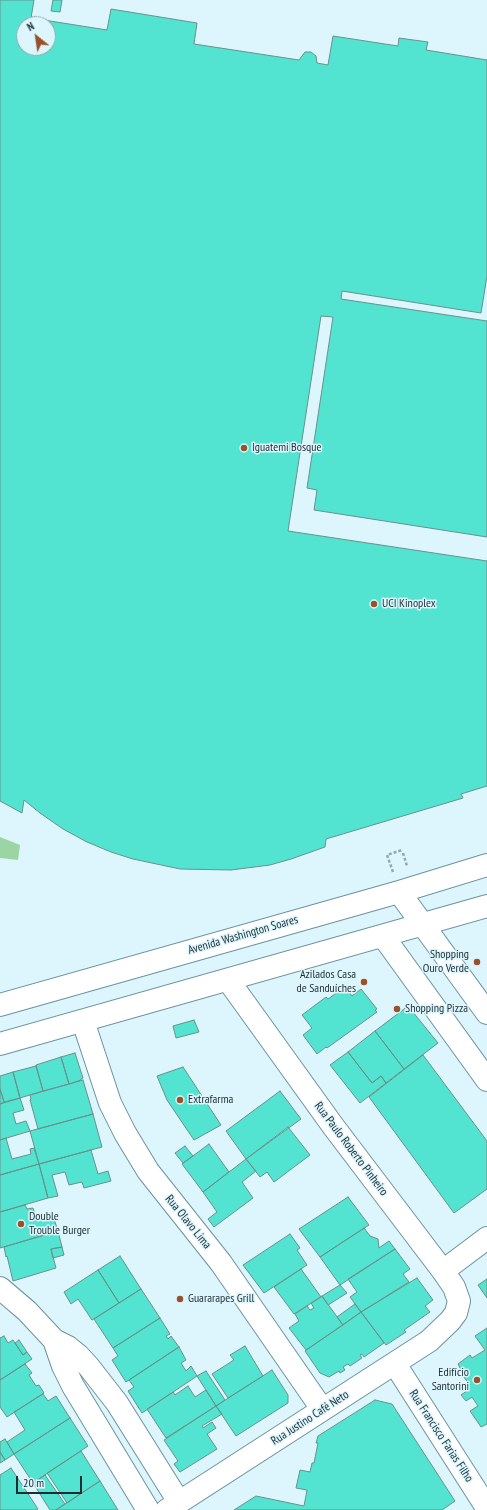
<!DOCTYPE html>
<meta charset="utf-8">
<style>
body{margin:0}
#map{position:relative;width:487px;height:1510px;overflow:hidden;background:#ddf6fd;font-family:"PT Sans Narrow",sans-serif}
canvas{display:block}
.north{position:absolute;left:16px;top:16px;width:40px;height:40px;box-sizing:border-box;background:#ddf6fd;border:1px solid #90a6ac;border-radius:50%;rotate:330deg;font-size:11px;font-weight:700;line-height:16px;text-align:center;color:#1d2d32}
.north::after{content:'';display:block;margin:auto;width:14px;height:18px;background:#98512b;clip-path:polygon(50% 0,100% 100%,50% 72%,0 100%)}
.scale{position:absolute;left:16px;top:1476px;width:66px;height:18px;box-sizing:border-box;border:2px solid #1d2d32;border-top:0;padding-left:5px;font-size:12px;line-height:14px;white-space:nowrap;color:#1d2d32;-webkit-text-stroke:3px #ddf6fd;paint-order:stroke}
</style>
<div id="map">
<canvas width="487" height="1510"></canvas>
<div class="north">N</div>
<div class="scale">20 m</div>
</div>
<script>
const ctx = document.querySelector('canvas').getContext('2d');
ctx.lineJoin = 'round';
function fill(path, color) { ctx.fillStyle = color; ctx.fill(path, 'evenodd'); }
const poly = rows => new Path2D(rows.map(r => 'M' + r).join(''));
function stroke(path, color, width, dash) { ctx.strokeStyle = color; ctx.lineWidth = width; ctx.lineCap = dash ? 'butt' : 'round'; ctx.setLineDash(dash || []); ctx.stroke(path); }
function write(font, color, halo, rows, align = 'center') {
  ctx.font = font + ' "PT Sans Narrow",sans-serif'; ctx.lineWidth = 3; ctx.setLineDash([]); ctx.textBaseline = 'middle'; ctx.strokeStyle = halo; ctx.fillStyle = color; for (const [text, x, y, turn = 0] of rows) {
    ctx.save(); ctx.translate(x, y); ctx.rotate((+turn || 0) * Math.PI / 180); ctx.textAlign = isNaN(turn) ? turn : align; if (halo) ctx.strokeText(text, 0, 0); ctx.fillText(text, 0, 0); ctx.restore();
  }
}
const green = poly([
 [0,837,20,845,18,860,0,858]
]);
const building = poly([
 [0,0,34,0,31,18,107,30,111,9,197,23,194,44,299,60,305,52,311,52,316,56,317,63,328,65,333,36,398,46,399,38,428,42,426,50,487,60,487,276,481,313,342,291,341,299,487,321,487,537,314,510,317,490,307,488,333,317,321,316,288,531,487,561,487,786,461,794,463,798,326,839,325,847,291,859,270,865,231,870,180,869,133,859,111,852,87,842,63,829,40,813,24,800,22,813,0,801,0,0],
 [24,24,48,24,48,48,24,48,24,24],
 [53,0,62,0,60,12,51,11,53,0],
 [345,987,352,996,361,989,377,1009,375,1010,377,1012,327,1048,326,1047,317,1054,303,1035,312,1028,302,1015,326,997,328,999,345,987],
 [408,1006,438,1043,404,1069,375,1031,408,1006],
 [194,1020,199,1032,176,1038,173,1026,194,1020],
 [375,1031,404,1069,386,1083,381,1076,372,1083,348,1052,375,1031],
 [348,1052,372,1083,381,1076,386,1083,360,1103,330,1065,348,1052],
 [75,1053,83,1078,81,1079,81,1080,69,1084,61,1057,75,1053],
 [423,1055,487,1141,487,1189,454,1213,369,1097,423,1055],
 [61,1057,69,1084,43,1091,36,1065,61,1057],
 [36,1066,43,1091,20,1098,13,1072,36,1066],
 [183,1067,221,1125,194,1140,167,1100,157,1076,183,1067],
 [13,1072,20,1098,4,1102,0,1089,0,1076,13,1072],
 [83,1080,93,1114,38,1129,30,1100,31,1099,30,1095,83,1080],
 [0,1089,4,1102,0,1104,0,1089],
 [280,1091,301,1119,246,1159,226,1131,280,1091],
 [20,1098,24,1110,13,1113,16,1124,26,1121,30,1131,0,1140,0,1104,20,1098],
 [93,1114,102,1147,39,1164,30,1131,93,1114],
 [288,1127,310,1155,274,1182,267,1172,260,1177,246,1159,288,1127],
 [6,1138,12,1159,31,1154,30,1149,34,1148,39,1164,0,1175,0,1140,6,1138],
 [209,1144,229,1172,203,1192,182,1164,209,1144],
 [185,1146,193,1156,183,1163,175,1153,185,1146],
 [91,1150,98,1174,108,1171,111,1181,84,1188,82,1182,69,1185,65,1172,52,1175,58,1196,48,1198,39,1164,91,1150],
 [246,1159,256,1171,242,1182,253,1198,214,1227,208,1219,217,1212,203,1192,246,1159],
 [39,1164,48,1198,0,1212,0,1175,39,1164],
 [348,1197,369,1225,320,1257,299,1229,348,1197],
 [25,1205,27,1209,33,1208,36,1217,52,1213,58,1231,0,1248,0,1212,25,1205],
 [364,1228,370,1236,378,1239,379,1248,389,1241,395,1249,340,1285,320,1257,364,1228],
 [58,1231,62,1247,51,1249,56,1268,13,1281,7,1256,6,1257,4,1247,58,1231],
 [290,1234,300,1248,297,1250,307,1265,264,1293,243,1265,290,1234],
 [62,1247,64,1255,53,1258,51,1249,62,1247],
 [395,1249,410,1269,403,1274,409,1282,361,1312,350,1297,357,1292,348,1279,395,1249],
 [120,1256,141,1289,119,1303,98,1270,120,1256],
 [301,1269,321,1297,294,1314,274,1287,301,1269],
 [98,1270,119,1303,92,1320,78,1299,71,1304,64,1292,98,1270],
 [417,1278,433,1300,425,1306,430,1312,404,1330,406,1332,386,1345,361,1312,417,1278],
 [487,1279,487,1298,478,1285,487,1279],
 [340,1285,347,1293,328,1305,322,1296,340,1285],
 [141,1289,160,1318,113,1348,94,1319,141,1289],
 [322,1296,343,1325,306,1350,289,1328,299,1321,295,1314,307,1306,310,1310,314,1308,311,1303,322,1296],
 [355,1304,361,1312,343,1325,337,1317,355,1304],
 [361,1312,384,1343,364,1357,362,1354,360,1355,362,1358,350,1366,348,1364,343,1367,345,1370,340,1373,339,1371,329,1377,320,1373,305,1351,361,1312],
 [160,1318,170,1334,166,1336,168,1339,171,1336,179,1347,126,1382,112,1360,118,1356,113,1348,160,1318],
 [487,1328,487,1424,481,1427,470,1411,478,1406,472,1397,466,1401,461,1395,468,1390,466,1388,470,1385,463,1376,467,1373,465,1370,462,1372,458,1364,470,1355,472,1358,485,1350,475,1336,487,1328],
 [4,1336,8,1343,13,1340,23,1355,27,1352,32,1359,0,1380,0,1338,4,1336],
 [19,1340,27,1352,23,1355,15,1343,19,1340],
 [245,1346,263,1376,228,1398,212,1374,234,1360,230,1355,245,1346],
 [179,1347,186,1360,181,1363,186,1371,191,1366,197,1376,142,1413,128,1391,134,1387,129,1380,179,1347],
 [25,1364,32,1373,29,1375,36,1386,39,1385,44,1393,7,1417,0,1407,0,1380,25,1364],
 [272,1370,288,1395,288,1403,236,1436,216,1406,272,1370],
 [206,1371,225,1400,216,1406,197,1376,206,1371],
 [188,1386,195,1397,206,1390,216,1406,166,1438,147,1409,173,1392,175,1395,188,1386],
 [43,1394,48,1401,56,1396,70,1418,14,1454,7,1442,25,1430,14,1412,43,1394],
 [375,1400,392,1404,455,1501,442,1510,234,1510,256,1496,304,1506,307,1490,296,1488,300,1470,310,1472,312,1463,314,1463,318,1443,316,1443,318,1436,375,1400],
 [216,1406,222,1414,202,1426,203,1428,212,1422,216,1428,207,1434,217,1449,180,1472,174,1464,178,1461,164,1440,216,1406],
 [70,1418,88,1446,33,1483,14,1454,70,1418],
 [5,1439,14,1454,5,1460,0,1452,0,1442,5,1439],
 [81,1451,100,1481,67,1503,47,1473,81,1451],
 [0,1452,5,1460,0,1463,0,1452],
 [11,1468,38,1509,36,1510,0,1510,0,1475,11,1468],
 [45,1475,65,1504,56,1510,50,1510,33,1483,45,1475],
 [100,1481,118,1510,56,1510,86,1490,100,1481]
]);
const path = poly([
 [403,853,407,866],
 [393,872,387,855,402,850]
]);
const minor = poly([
 [83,1021,110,1103,125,1133,148,1171,221,1263,322,1409],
 [443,1271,487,1238],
 [0,1288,27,1311,54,1340,68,1347,78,1355,89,1367,117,1403,179,1502],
 [54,1340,63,1366,73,1386,148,1510],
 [395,1364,487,1508],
 [167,1510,429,1341,450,1321,456,1313,459,1301,454,1287,443,1271,333,1126,228,980]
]);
const major = poly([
 [399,892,487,1013],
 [383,936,487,1080],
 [0,1005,399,892,487,865],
 [0,1044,487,906]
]);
const markers = [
 [244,448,4,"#98512b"],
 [374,604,4,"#98512b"],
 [477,962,4,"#98512b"],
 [364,982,4,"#98512b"],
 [397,1009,4,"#98512b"],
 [180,1100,4,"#98512b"],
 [21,1224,4,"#98512b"],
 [180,1299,4,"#98512b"],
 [477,1380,4,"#98512b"]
];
const poiNames = [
 ["Iguatemi Bosque",252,448],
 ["UCI Kinoplex",382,604],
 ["Shopping",469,955,"right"],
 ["Ouro Verde",469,969,"right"],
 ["Azilados Casa",356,975,"right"],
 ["de Sanduíches",356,989,"right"],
 ["Shopping Pizza",405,1009],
 ["Extrafarma",188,1100],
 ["Double",29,1217],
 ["Trouble Burger",29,1231],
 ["Guararapes Grill",188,1299],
 ["Edifício",469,1373,"right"],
 ["Santorini",469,1387,"right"]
];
const streetNames = [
 ["Avenida Washington Soares",243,935,-16],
 ["Rua Paulo Roberto Pinheiro",351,1149,53],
 ["Rua Olavo Lima",188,1222,51],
 ["Rua Justino Café Neto",310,1418,-33],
 ["Rua Francisco Farias Filho",441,1436,57]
];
fill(green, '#9ad5a3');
fill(building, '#52e4d0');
stroke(building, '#69918a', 1);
stroke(minor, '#6c939e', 24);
stroke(major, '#6c939e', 24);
stroke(path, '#93a9af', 2.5, [3, 2]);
stroke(minor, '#fff', 22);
stroke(major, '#fff', 22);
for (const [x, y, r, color] of markers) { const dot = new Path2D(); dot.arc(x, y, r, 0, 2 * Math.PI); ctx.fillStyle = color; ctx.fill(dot); stroke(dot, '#ddf6fd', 1.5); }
write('12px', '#1d2d32', '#ddf6fd', poiNames, 'left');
write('12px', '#1d2d32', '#ddf6fd', streetNames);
</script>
